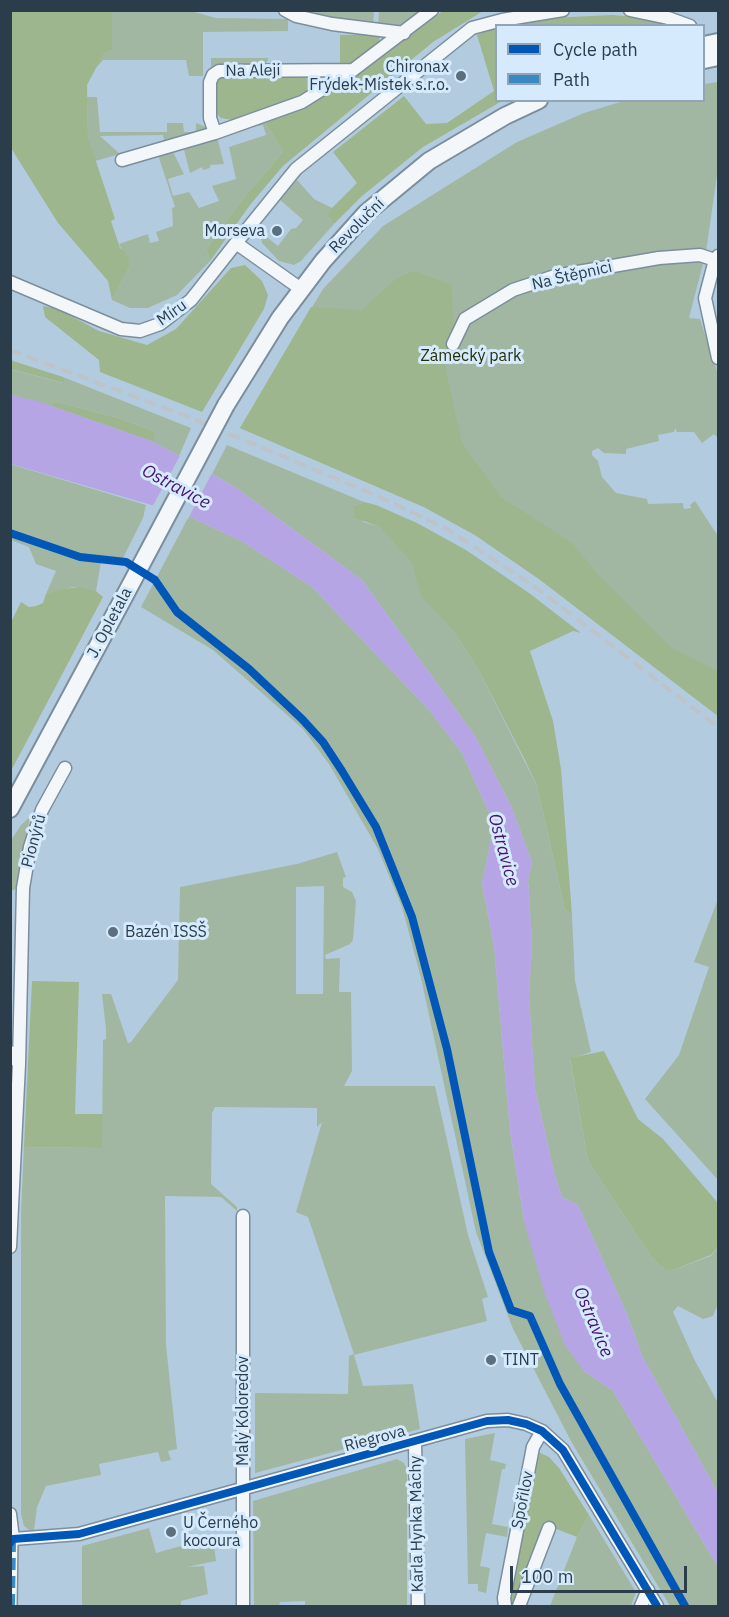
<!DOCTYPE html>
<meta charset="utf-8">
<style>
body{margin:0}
#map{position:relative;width:729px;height:1617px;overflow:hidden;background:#b3cbde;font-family:"IBM Plex Sans",sans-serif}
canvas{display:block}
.frame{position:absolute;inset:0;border:12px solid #2b3d4b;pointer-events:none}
.legend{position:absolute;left:495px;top:24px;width:210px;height:78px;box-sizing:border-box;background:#d5ebfd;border:2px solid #91a5b6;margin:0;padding:8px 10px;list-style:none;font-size:18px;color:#2b3d4b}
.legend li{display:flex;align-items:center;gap:12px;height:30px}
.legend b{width:30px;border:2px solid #91a5b6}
.scale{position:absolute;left:510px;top:1566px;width:177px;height:27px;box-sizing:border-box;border:3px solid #2b3d4b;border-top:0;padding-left:8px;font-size:18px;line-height:21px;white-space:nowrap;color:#2b3d4b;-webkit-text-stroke:4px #d5ebfd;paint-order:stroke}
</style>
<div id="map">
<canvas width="729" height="1617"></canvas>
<div class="frame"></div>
<ul class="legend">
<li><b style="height:8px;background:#0057b8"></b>Cycle path</li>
<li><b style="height:8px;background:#3989c2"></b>Path</li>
</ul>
<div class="scale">100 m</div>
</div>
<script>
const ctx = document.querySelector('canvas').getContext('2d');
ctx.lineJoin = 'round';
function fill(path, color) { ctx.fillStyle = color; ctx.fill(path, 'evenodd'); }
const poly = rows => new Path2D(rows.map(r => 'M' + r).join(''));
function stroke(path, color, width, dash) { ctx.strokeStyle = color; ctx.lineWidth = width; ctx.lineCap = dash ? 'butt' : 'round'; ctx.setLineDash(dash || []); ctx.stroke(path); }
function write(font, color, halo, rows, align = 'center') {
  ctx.font = font + ' "IBM Plex Sans",sans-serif'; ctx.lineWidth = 6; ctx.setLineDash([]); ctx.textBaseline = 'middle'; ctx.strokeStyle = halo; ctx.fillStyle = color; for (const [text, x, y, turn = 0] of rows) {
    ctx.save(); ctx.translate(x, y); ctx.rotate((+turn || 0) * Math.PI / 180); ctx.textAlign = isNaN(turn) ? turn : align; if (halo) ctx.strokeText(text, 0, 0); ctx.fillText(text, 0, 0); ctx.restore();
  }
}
const green = poly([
 [187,10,216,18,288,19,288,31,203,32,203,76,189,76,186,60,103,60,95,69,103,55,112,50,112,11],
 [315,11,374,11,373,26,314,16],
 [379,11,418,11,418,13,402,27,378,26],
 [211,58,268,58,268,60,263,67,211,67],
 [718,82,718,168,706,252,689,318,700,319,718,374,718,438,714,434,702,443,694,432,677,432,675,428,674,432,658,435,659,441,626,449,626,454,604,453,598,448,592,451,592,455,598,461,602,477,616,493,647,499,648,504,683,503,684,509,691,508,690,505,695,501,718,536,718,716,539,579,475,535,424,507,240,428,323,289,383,226,517,142,584,113,624,101,704,100,704,84],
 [87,97,97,97,100,132,167,132,167,123,183,123,184,132,196,132,196,123,206,127,205,135,165,145,163,135,100,136,120,154,95,161,88,137],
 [265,122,283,152,245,196,206,249,210,261,177,295,148,308,130,308,112,300,130,266,119,244,148,234,150,243,159,241,156,232,173,226,172,208,175,207,159,158,161,153,172,150,184,174,168,179,173,196,189,192,199,208,219,201,212,186,236,179,229,147,266,135,263,125,242,129],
 [217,137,224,164,210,165,210,168,203,170,202,167,190,173,184,150,187,146],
 [297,180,314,199,332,208,326,214,334,224,301,261,294,265,279,261,262,243,261,235,263,234,278,246,291,229,296,228,303,220,279,199],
 [10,369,63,383,63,377,191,428,179,456,154,442,154,431,118,418,54,401,51,406,11,395],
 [227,445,364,502,354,506,363,522,378,526,413,562,420,594,454,632,477,667,537,786,565,910,572,915,575,981,591,1052,570,1059,588,1161,652,1258,665,1270,673,1270,711,1256,718,1246,718,1304,713,1316,703,1319,678,1306,673,1312,694,1359,718,1403,718,1493,642,1356,627,1314,578,1205,562,1197,555,1176,535,1089,529,997,532,942,528,880,532,862,511,806,475,736,362,580,235,487,212,474],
 [10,464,146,505,143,518,123,558,102,556,96,591,73,587,46,594,56,571,36,564,29,547,11,540],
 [189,516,243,542,312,587,430,711,462,753,494,824,482,884,494,946,510,1131,524,1221,584,1371,613,1391,718,1567,718,1606,670,1606,572,1443,513,1329,476,1232,421,978,402,907,378,849,329,764,303,729,213,650,141,607],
 [30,817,16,889,11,891,11,840,21,825],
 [337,852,346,877,343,878,343,887,352,892,356,901,353,940,350,944,325,955,326,959,340,958,339,992,351,992,352,1071,344,1086,435,1086,468,1235,488,1297,482,1299,487,1321,354,1355,363,1386,413,1384,420,1429,255,1473,255,1393,348,1394,349,1356,354,1354,308,1217,296,1212,322,1122,317,1127,317,1108,215,1107,212,1113,211,1184,237,1207,237,1211,221,1197,165,1196,166,1345,177,1449,168,1451,171,1460,161,1462,158,1452,99,1464,101,1475,46,1486,37,1507,34,1530,29,1530,24,1526,21,1514,21,1214,24,1147,102,1148,103,1040,106,1039,106,1029,102,994,111,994,128,1043,131,1042,178,980,180,887,297,864],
 [324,886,323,994,296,994,296,887],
 [718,899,718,1180,645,1099,679,1055,709,967,694,962],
 [495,1433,490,1460,506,1464,505,1469,502,1469,492,1524,508,1527,507,1537,486,1533,480,1566,490,1568,486,1593,478,1591,478,1584,468,1584,465,1439],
 [397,1459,404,1463,407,1469,407,1606,305,1606,305,1601,280,1602,279,1606,254,1606,253,1501],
 [589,1515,636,1592,631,1606,550,1606,577,1537],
 [149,1528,156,1553,195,1542,198,1550,207,1547,205,1540,213,1538,216,1561,187,1567,204,1566,208,1594,181,1601,181,1606,82,1606,82,1546]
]);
const forest = poly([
 [10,11,112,11,112,50,103,55,87,85,88,137,115,219,111,221,120,248,126,253,130,266,112,300,108,281,58,223,11,148],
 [443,11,483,11,433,42,283,166,250,205,210,261,206,249,245,196,283,152,265,122,328,94],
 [612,15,651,18,666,25,506,26,550,18],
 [496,28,496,100,502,101,423,147,362,196,334,224,326,214,357,183,333,152,404,96,426,124,447,123,494,91,477,35],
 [378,34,380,42,352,65,340,66,340,35],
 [321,74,325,81,322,84,291,99,232,120,221,118,216,113,214,86,221,76],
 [245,265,262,281,268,295,264,309,202,412,100,372,99,360,45,317,43,306,58,309,99,331,147,345,176,329,231,268],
 [414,271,452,285,453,327,445,366,462,443,501,497,572,543,596,572,672,648,718,671,718,716,539,579,475,535,424,507,240,428,311,307,362,310,397,278],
 [10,360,63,377,64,383,11,369],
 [54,401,118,418,154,431,154,442,51,406],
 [364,502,376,505,417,523,466,550,529,593,581,633,573,631,530,651,553,721,561,769,572,915,565,910,537,786,525,760,477,667,454,632,420,595,412,562,378,526,354,518,354,506],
 [81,587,96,591,103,597,11,771,11,622,21,602,29,607,36,606,43,603,46,594,62,589],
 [32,981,79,982,75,1114,103,1114,102,1148,24,1147],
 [604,1051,638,1119,663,1139,718,1203,718,1246,711,1255,673,1270,665,1270,652,1258,588,1161,570,1058],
 [538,1452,549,1457,559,1468,589,1515,577,1537,554,1528,515,1606,510,1606]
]);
const water = poly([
 [10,395,37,401,154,442,235,487,362,580,475,736,511,806,532,862,528,880,532,942,529,997,535,1089,555,1176,562,1197,578,1205,627,1314,642,1356,718,1493,718,1567,613,1391,584,1371,565,1345,545,1294,524,1221,510,1131,494,946,482,884,494,824,462,753,430,711,312,587,243,542,189,516,11,464]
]);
const pier = poly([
 [181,454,213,471,188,519,151,509]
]);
const pedestrian = poly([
 [12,1606,13,1539]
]);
const minor = poly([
 [285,10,296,16,332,24,404,33],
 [630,10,668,18,690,26],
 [215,133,210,118,210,82,213,75,219,71,352,70],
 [122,160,215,133,302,102,353,70,432,10],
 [236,243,296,169,472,28,502,20,563,10],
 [718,256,715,260,705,298,718,358],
 [10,282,121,329,140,331,160,324,191,300,236,243,301,289],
 [453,344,465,319,513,290,555,276,659,258,700,255,715,260],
 [10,1052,19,1064,10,1247],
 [19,1064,23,888,30,847,42,810,65,768],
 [415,1442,418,1606],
 [10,1514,13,1539],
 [10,1543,13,1539,79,1534,487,1421,508,1420,526,1424,542,1431,563,1450,657,1606],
 [243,1606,243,1216],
 [505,1606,504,1598,533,1447,542,1431],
 [519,1606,549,1528],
 [641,1606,648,1590]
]);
const secondary = poly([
 [704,45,718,42],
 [704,60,718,57],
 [226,405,280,318,323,261,366,213,429,161,505,116,539,100],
 [10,809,124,597]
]);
const rail = poly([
 [10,350,189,417,380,497,447,529,534,586,718,727]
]);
const secondaryBridge = poly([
 [124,597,226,405]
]);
const quiet = poly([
 [12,1606,13,1539]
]);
const cycleway = poly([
 [10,533,80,557,126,562,155,580,177,612,249,669,302,719,323,742,342,771,376,827,412,917,447,1049,489,1252,511,1310,530,1316,560,1384,685,1606],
 [10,1543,13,1539,79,1534,487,1421,508,1420,526,1424,542,1431,563,1450,657,1606]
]);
const markers = [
 [461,76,6,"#5b6f7e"],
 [277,231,6,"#5b6f7e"],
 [113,932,6,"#5b6f7e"],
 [491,1360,6,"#5b6f7e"],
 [171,1532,6,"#5b6f7e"]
];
const poiNames = [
 ["Chironax",449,67,"right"],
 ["Frýdek-Místek s.r.o.",449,85,"right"],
 ["Morseva",265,231,"right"],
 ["Bazén ISSŠ",125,932],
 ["TINT",503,1360],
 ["U Černého",183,1523],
 ["kocoura",183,1541]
];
const streetNames = [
 ["Na Aleji",253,71,-1],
 ["Revoluční",357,226,-45],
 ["Na Štěpnici",572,276,-13],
 ["Míru",172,313,-35],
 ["J. Opletala",110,623,-62],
 ["Pionýrů",34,841,-75],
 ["Malý Koloredov",243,1411,-90],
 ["Riegrova",375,1439,-15],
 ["Spořilov",523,1500,-79],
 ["Karla Hynka Máchy",417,1524,-91]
];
const parkNames = [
 ["Zámecký park",471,356]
];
const waterNames = [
 ["Ostravice",176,487,28],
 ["Ostravice",503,850,75],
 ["Ostravice",593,1322,67]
];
fill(green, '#a2b7a2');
fill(forest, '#9db68e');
fill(water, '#b6a5e4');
fill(pier, '#b3cbde');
stroke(pedestrian, '#7b8e9d', 12);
stroke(minor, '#7b8e9d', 15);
stroke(secondary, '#7b8e9d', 20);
stroke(pedestrian, '#f4f7fa', 9);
stroke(minor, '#f4f7fa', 12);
stroke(secondary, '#f4f7fa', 16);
stroke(rail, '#bdc3c9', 4, [12, 6]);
stroke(secondaryBridge, '#7b8e9d', 20, []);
stroke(secondaryBridge, '#f4f7fa', 16);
stroke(quiet, '#3989c2', 6, [12, 6]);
stroke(cycleway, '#0057b8', 8);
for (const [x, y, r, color] of markers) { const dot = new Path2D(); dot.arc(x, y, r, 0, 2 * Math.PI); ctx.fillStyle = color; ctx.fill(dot); stroke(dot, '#d5ebfd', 2); }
write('16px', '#2b3d4b', '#d5ebfd', poiNames, 'left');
write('16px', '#2b3d4b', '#d5ebfd', streetNames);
write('16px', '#242e08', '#d5ebfd', parkNames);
write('italic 18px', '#471273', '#d5ebfd', waterNames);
</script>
